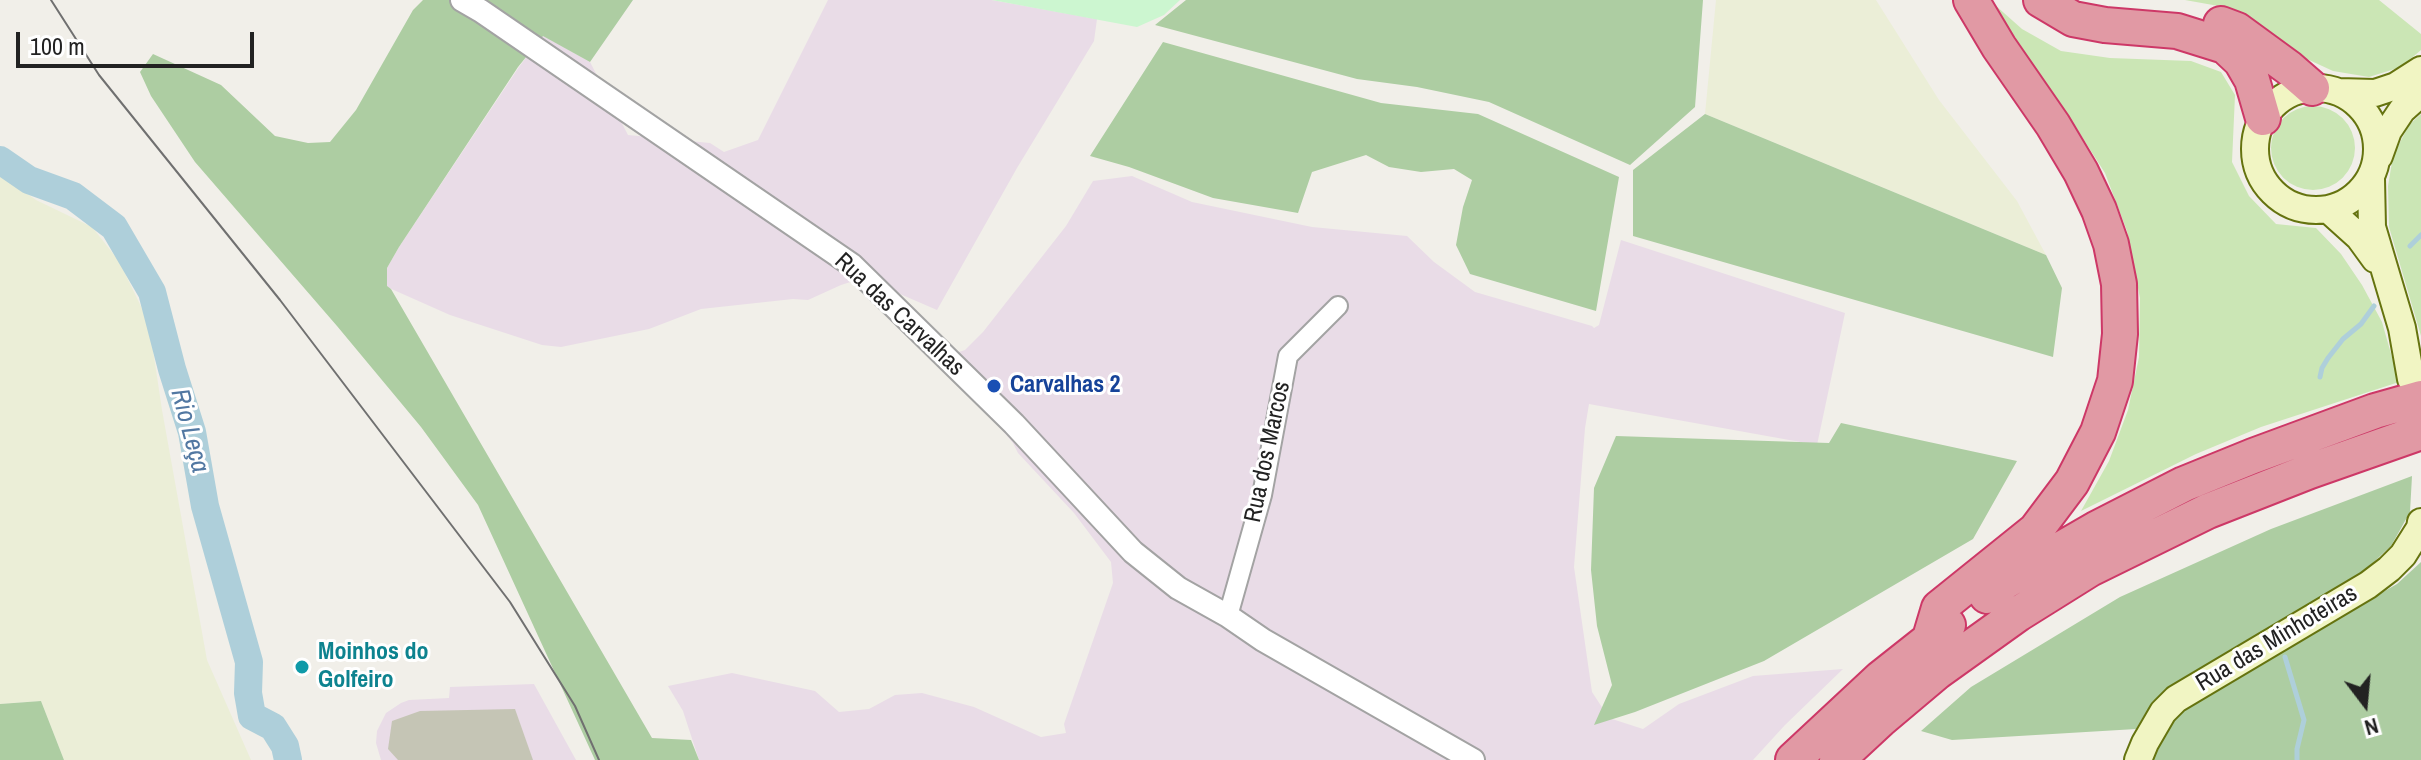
<!DOCTYPE html>
<meta charset="utf-8">
<style>
body{margin:0}
#map{position:relative;width:2421px;height:760px;overflow:hidden;background:#f1efe9;font-family:"Archivo Narrow",sans-serif}
canvas{display:block}
.north{position:absolute;left:2325px;top:664px;width:80px;height:80px;-webkit-text-stroke:6px #fff;paint-order:stroke;rotate:164deg;font-size:22px;font-weight:700;line-height:32px;text-align:center;color:#222}
.north::after{content:'';display:block;margin:auto;width:28px;height:36px;background:#222;clip-path:polygon(50% 0,100% 100%,50% 72%,0 100%)}
.scale{position:absolute;left:16px;top:32px;width:238px;height:36px;box-sizing:border-box;border:4px solid #222;border-top:0;padding-left:10px;font-size:24px;line-height:28px;white-space:nowrap;color:#222;-webkit-text-stroke:6px #fff;paint-order:stroke}
</style>
<div id="map">
<canvas width="2421" height="760"></canvas>
<div class="north">N</div>
<div class="scale">100 m</div>
</div>
<script>
const ctx = document.querySelector('canvas').getContext('2d');
ctx.lineJoin = 'round';
function fill(path, color) { ctx.fillStyle = color; ctx.fill(path, 'evenodd'); }
const poly = rows => new Path2D(rows.map(r => 'M' + r).join(''));
function stroke(path, color, width, dash) { ctx.strokeStyle = color; ctx.lineWidth = width; ctx.lineCap = dash ? 'butt' : 'round'; ctx.setLineDash(dash || []); ctx.stroke(path); }
function write(font, color, halo, rows, align = 'center') {
  ctx.font = font + ' "Archivo Narrow",sans-serif'; ctx.lineWidth = 6; ctx.setLineDash([]); ctx.textBaseline = 'middle'; ctx.strokeStyle = halo; ctx.fillStyle = color; for (const [text, x, y, turn = 0] of rows) {
    ctx.save(); ctx.translate(x, y); ctx.rotate((+turn || 0) * Math.PI / 180); ctx.textAlign = isNaN(turn) ? turn : align; if (halo) ctx.strokeText(text, 0, 0); ctx.fillText(text, 0, 0); ctx.restore();
  }
}
const industrial = poly([
 [828,0,992,0,1097,19,1094,41,1017,168,937,310,863,278,841,285,808,300,793,299,701,309,649,329,561,347,542,345,450,315,387,287,387,268,399,247,519,67,543,35,590,62,628,135,710,143,724,152,758,140],
 [1132,176,1192,202,1312,227,1407,236,1434,262,1475,292,1592,326,1594,328,1599,325,1621,240,1845,313,1817,445,1589,404,1585,428,1574,567,1592,692,1609,718,1643,729,1679,704,1753,676,1843,669,1785,725,1753,760,699,760,683,711,668,686,732,673,815,691,839,712,869,709,895,695,922,693,974,707,1041,737,1066,733,1064,724,1113,583,1111,562,1074,513,1018,453,1013,443,953,372,950,355,965,350,983,332,1066,226,1093,181],
 [534,684,576,760,381,760,376,743,377,731,386,713,401,703,409,700,449,698,450,687]
]);
const construction = poly([
 [515,709,533,760,398,760,388,749,392,721,420,711]
]);
const farmland = poly([
 [1716,0,1876,0,1939,100,2017,201,2046,255,1705,114],
 [0,174,36,200,92,227,119,261,149,323,162,410,207,660,251,760,64,760,41,701,0,704]
]);
const grass = poly([
 [2185,0,2379,0,2421,34,2421,50,2401,67,2369,77,2333,71,2307,59,2257,24,2224,7],
 [1995,5,2022,29,2061,51,2110,58,2191,61,2221,72,2235,95,2232,162,2249,196,2276,224,2316,228,2341,254,2362,285,2382,322,2399,382,2261,427,2196,454,2081,511,2109,461,2128,410,2139,357,2140,298,2127,231,2105,173,2075,126,2024,57],
 '2271 148a42 42 0 1 1 84 0a42 42 0 1 1-84 0Z',
 [2421,114,2421,336,2389,227,2388,186,2393,156,2409,125]
]);
const forest = poly([
 [423,0,633,0,590,62,543,36,518,67,399,247,387,268,387,286,391,289,652,738,691,740,699,760,595,760,478,505,421,427,337,326,195,162,151,96,140,72,153,54,221,85,275,136,308,143,330,142,356,110,413,10],
 [1186,0,1703,0,1695,107,1630,165,1489,102,1417,87,1357,79,1155,25],
 [1163,42,1381,103,1478,114,1619,177,1596,311,1470,274,1456,245,1463,207,1472,180,1454,169,1421,172,1389,167,1366,155,1312,172,1298,213,1213,198,1129,167,1090,156],
 [1705,114,2046,255,2062,288,2053,357,1633,236,1633,170],
 [1841,423,2017,461,1973,539,1764,661,1635,712,1594,725,1612,685,1597,626,1591,570,1594,488,1616,436,1829,443],
 [2412,476,2410,512,2391,546,2364,571,2153,701,2136,729,1952,740,1921,731,1971,687,2120,597,2271,529],
 [2421,562,2421,760,2151,760,2160,736,2183,707,2397,584],
 [41,701,64,760,0,760,0,704]
]);
const park = poly([
 [992,0,1180,0,1164,15,1137,27]
]);
const stream = poly([
 [2410,246,2421,235],
 [2320,377,2322,368,2328,358,2343,339,2361,324,2374,306],
 [2285,657,2304,720,2297,749,2297,760]
]);
const river = poly([
 [0,160,29,180,73,196,114,227,152,292,172,369,192,432,205,506,249,662,248,693,252,716,273,727,285,746,288,760]
]);
const minor = poly([
 [1228,616,1262,495,1288,356,1338,306]
]);
const tertiary = poly([
 [462,0,481,11,852,265,1014,424,1133,552,1178,588,1228,616,1263,640,1473,760]
]);
const secondary = poly([
 '2255 149a61 61 0 1 1 122 0a61 61 0 1 1-122 0Z',
 [2339,92,2375,93,2396,86,2421,70],
 [2379,156,2388,131,2402,110,2421,93],
 [2371,179,2372,227,2402,328,2411,379],
 [2329,210,2359,237,2375,259],
 [2138,760,2145,743,2163,712,2176,699,2368,585,2389,569,2403,555,2420,528,2421,522]
]);
const motorway = poly([
 [2041,0,2073,19,2105,25,2177,31,2225,46,2241,61,2252,80,2263,118],
 [2221,24,2237,30,2289,68,2312,88],
 [1987,596,2006,581,2096,529,2184,484,2253,456,2375,411,2421,398],
 [1930,638,1939,608,2036,530,2072,482,2098,432,2115,381,2120,334,2119,284,2111,244,2099,210,2081,172,2053,125,1999,47,1971,0],
 [1793,760,1881,678,1948,625],
 [1837,760,1880,720,1937,672,2018,614,2090,569,2208,511,2310,471,2421,432]
]);
const tram = poly([
 [51,0,99,75,280,300,510,602,575,706,599,760]
]);
const markers = [
 [994,386,8,"#1a4fb4"],
 [302,667,8,"#0f9aa8"]
];
const streetNames = [
 ["Rua das Carvalhas",899,315,43],
 ["Rua dos Marcos",1268,452,-78],
 ["Rua das Minhoteiras",2277,639,-31]
];
const transitNames = [
 ["Carvalhas 2",1010,386]
];
const cultureNames = [
 ["Moinhos do",318,653],
 ["Golfeiro",318,681]
];
const waterNames = [
 ["Rio Leça",189,431,75]
];
fill(industrial, '#e9dce7');
fill(construction, '#c5c5b5');
fill(farmland, '#ebeed7');
fill(grass, '#cbe6b5');
fill(forest, '#adcda2');
fill(park, '#ccf6d0');
stroke(stream, '#aecfda', 5);
stroke(river, '#aecfda', 28);
stroke(minor, '#a3a3a3', 22);
stroke(tertiary, '#a3a3a3', 26);
stroke(secondary, '#65730f', 30);
stroke(motorway, '#cd3867', 38);
stroke(minor, '#fff', 18);
stroke(tertiary, '#fff', 22);
stroke(secondary, '#f1f5c3', 26);
stroke(motorway, '#e199a4', 34);
stroke(tram, '#707070', 2);
for (const [x, y, r, color] of markers) { const dot = new Path2D(); dot.arc(x, y, r, 0, 2 * Math.PI); ctx.fillStyle = color; ctx.fill(dot); stroke(dot, '#fff', 3); }
write('24px', '#222', '#fff', streetNames);
write('bold 24px', '#164399', '#fff', transitNames, 'left');
write('bold 24px', '#0d838f', '#fff', cultureNames, 'left');
write('italic 26px', '#5278a2', '#fff', waterNames);
</script>
